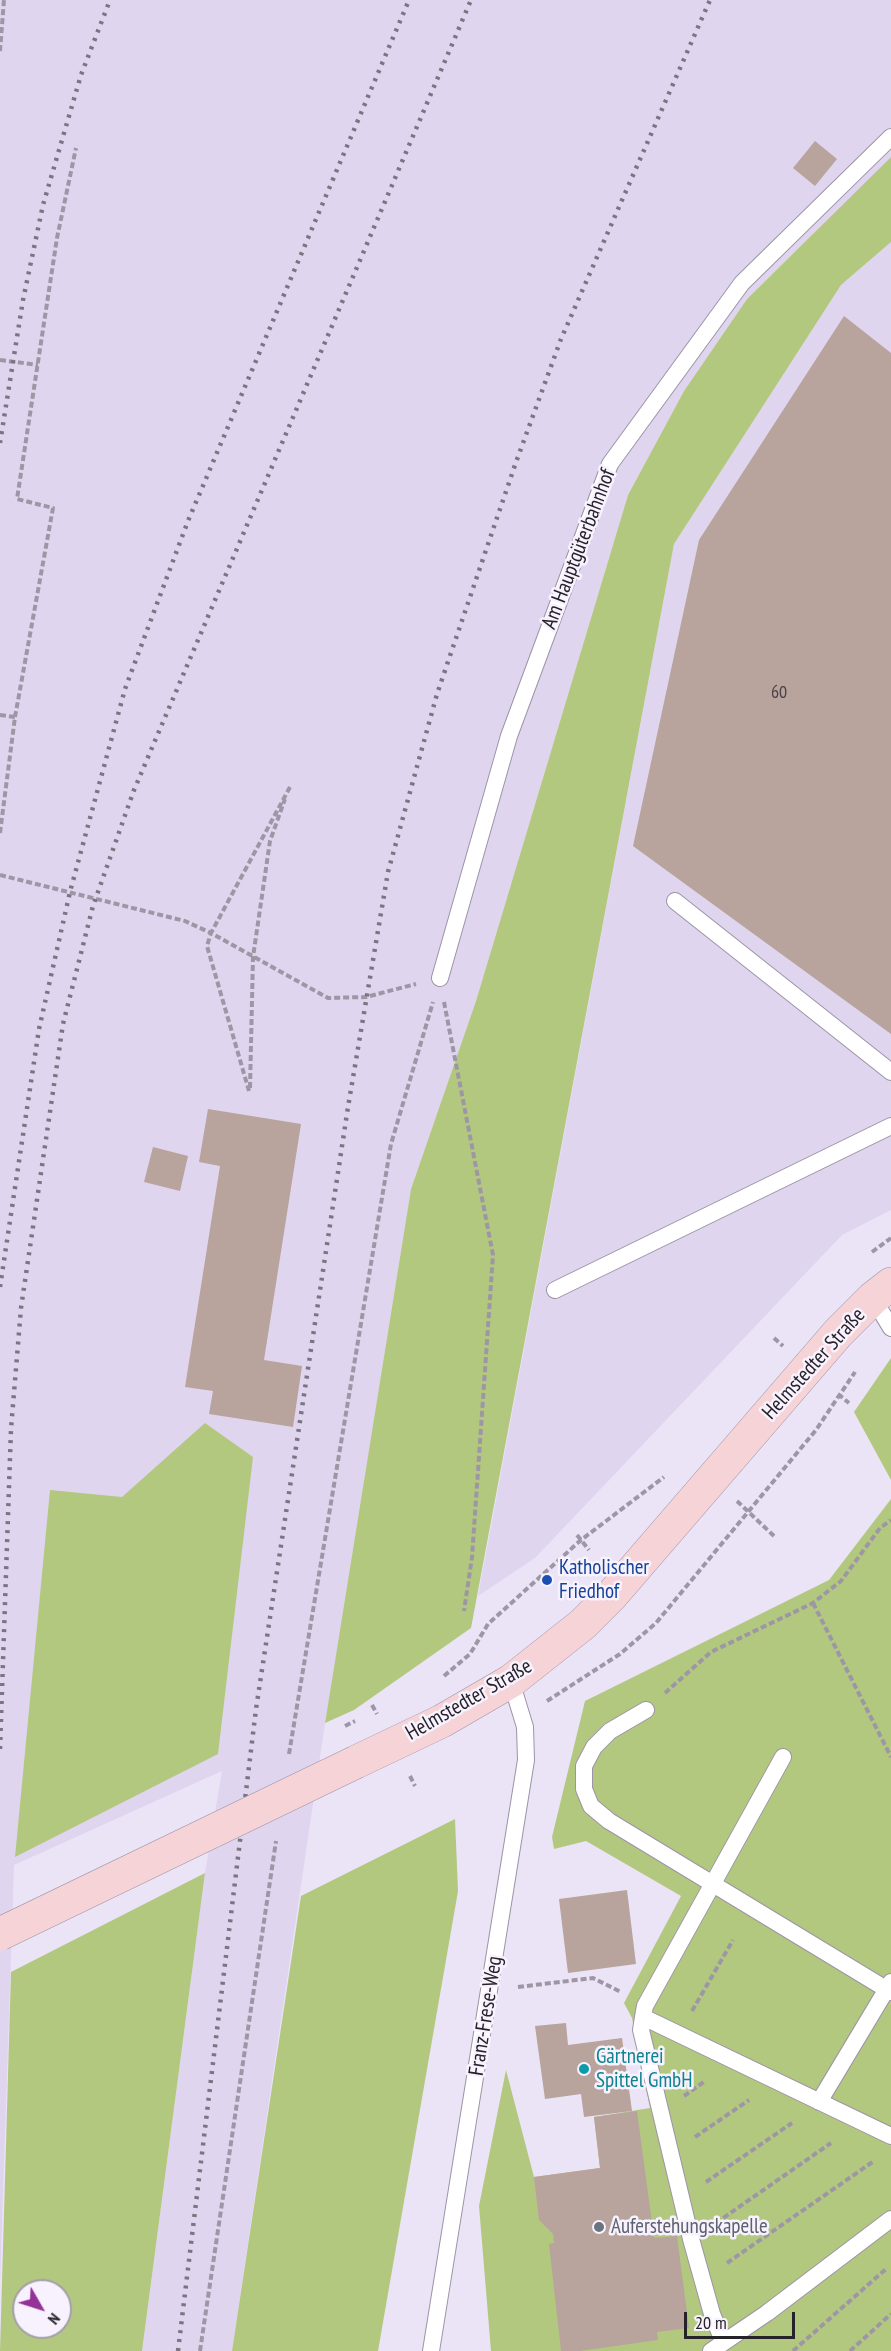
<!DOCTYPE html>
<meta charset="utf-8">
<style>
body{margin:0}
#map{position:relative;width:891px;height:2351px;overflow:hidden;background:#ebe3f6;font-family:"PT Sans Narrow",sans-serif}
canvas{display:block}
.north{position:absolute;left:12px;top:2279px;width:60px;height:60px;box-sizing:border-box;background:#f7f2fd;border:2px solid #a39fa8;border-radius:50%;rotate:129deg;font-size:16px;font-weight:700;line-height:24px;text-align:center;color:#252229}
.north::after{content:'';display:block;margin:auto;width:21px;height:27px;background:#953298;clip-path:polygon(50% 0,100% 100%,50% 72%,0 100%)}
.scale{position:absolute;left:684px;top:2312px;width:111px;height:27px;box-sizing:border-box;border:3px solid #252229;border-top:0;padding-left:8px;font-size:18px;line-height:21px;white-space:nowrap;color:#252229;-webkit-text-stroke:4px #f7f2fd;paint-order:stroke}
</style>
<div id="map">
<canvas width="891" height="2351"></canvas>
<div class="north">N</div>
<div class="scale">20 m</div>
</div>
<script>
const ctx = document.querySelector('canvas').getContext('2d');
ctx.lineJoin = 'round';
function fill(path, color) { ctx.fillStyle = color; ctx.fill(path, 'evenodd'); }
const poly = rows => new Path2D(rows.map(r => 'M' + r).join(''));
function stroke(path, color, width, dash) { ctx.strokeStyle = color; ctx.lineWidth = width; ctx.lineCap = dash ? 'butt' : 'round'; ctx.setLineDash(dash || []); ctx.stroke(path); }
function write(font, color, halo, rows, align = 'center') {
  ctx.font = font + ' "PT Sans Narrow",sans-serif'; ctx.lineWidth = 5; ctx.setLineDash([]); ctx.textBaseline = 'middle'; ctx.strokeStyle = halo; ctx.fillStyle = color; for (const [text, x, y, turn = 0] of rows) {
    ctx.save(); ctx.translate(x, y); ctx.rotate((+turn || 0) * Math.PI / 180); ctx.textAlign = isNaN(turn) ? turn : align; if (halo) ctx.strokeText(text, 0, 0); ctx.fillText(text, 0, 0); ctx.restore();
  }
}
const built = poly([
 [0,0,891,0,891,157,747,299,684,391,628,495,476,1001,411,1189,325,1723,232,2351,142,2351,205,1873,222,1771,14,1865,0,2285],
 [891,242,891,1210,842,1235,535,1558,478,1596,674,544,841,285]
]);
const green = poly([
 [891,157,891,242,841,285,674,544,471,1628,354,1710,325,1723,411,1189,476,1001,628,495,684,391,747,299],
 [891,1358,891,1480,854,1412],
 [205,1423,253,1457,218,1754,15,1857,50,1490,122,1497],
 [891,1499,891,2351,491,2351,479,2206,506,2070,534,2177,600,2168,594,2117,650,2108,632,2018,624,2003,681,1896,586,1841,554,1849,552,1837,585,1701,829,1580],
 [455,1819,458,1891,378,2351,232,2351,301,1896],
 [205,1873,142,2351,0,2351,11,1972],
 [24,2291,60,2291,60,2327,24,2327]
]);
const building = poly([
 [815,141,837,159,815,186,793,168],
 [844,316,891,353,891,1034,633,846,699,540],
 [208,1109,301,1124,264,1360,302,1366,293,1427,209,1414,213,1391,185,1387,220,1166,199,1162],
 [153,1147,188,1156,180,1191,144,1182],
 [627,1890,636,1964,568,1973,559,1899],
 [566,2023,568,2045,622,2038,632,2111,584,2117,581,2094,545,2099,535,2026],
 [637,2111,654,2238,677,2236,689,2328,657,2332,658,2340,580,2351,561,2351,549,2244,554,2243,553,2234,539,2220,534,2177,600,2168,594,2117]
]);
const path = poly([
 [0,51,4,0],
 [0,360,38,365],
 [0,715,15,717,0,833],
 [15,717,53,508,17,499,57,238,76,148],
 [290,787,211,933,328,998,366,997,416,984],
 [0,875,185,921,211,933,207,946,249,1091],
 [444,1002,493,1255,472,1557,464,1611],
 [250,1088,253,957,270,841,285,799],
 [872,1252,891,1238],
 [774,1338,783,1346],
 [838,1394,849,1403],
 [737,1501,775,1537],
 [577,1535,589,1550],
 [813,1603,891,1757],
 [444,1676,470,1654,488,1624,581,1540,664,1477],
 [665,1693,711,1652,813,1603,841,1581,880,1528,891,1520],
 [547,1701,620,1654,656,1623,816,1430,855,1372],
 [372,1705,377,1714],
 [289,1754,391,1144,433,1002],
 [410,1776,415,1786],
 [518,1987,593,1978,621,1992],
 [692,2011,733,1940],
 [684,2096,705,2081],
 [695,2137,749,2100],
 [706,2182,792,2123],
 [716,2223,831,2143],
 [727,2263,874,2161],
 [200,2351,276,1841],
 [793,2351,886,2269],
 [850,2351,891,2314]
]);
const lane = poly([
 [675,901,891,1072],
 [440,978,509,736,610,464,742,283,891,137],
 [555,1290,891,1126],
 [873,1298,891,1328],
 [646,1710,610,1731,594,1747,584,1766,584,1789,591,1806,609,1821,891,1992],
 [783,1757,645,2006,643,2017,891,2136],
 [643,2017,641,2030,691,2239,712,2314,723,2341],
 [819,2102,891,1982],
 [431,2351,526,1760,525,1727,511,1681],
 [711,2351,767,2313,891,2219]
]);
const secondary = poly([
 [356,1762,442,1721,511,1681,583,1624,612,1595,838,1333,873,1298,891,1284]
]);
const rail = poly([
 [0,443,23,300,43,205,81,75,110,0],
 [0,1287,39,1029,70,892,125,689,188,521,409,0],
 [0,1749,11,1429,21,1308,63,1024,93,906,134,790,471,0],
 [178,2351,256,1709,348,1107,388,872,437,694,515,465,561,339,710,0]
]);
const pathBridge = poly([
 [345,1726,355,1721]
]);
const secondaryBridge = poly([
 [0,1934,356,1762]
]);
const markers = [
 [547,1580,6,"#1a4fb4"],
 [584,2069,6,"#0f9aa8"],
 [599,2227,6,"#6b7280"]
];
const numberNames = [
 ["60",779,693]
];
const streetNames = [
 ["Am Hauptgüterbahnhof",579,549,-69],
 ["Helmstedter Straße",814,1364,-48],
 ["Helmstedter Straße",469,1700,-30],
 ["Franz-Frese-Weg",486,2016,-81]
];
const transitNames = [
 ["Katholischer",559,1568],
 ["Friedhof",559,1592]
];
const cultureNames = [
 ["Gärtnerei",596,2057],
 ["Spittel GmbH",596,2081]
];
const worshipNames = [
 ["Auferstehungskapelle",611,2227]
];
fill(built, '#e0d5ef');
fill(green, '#b3c87f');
fill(building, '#b8a39d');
stroke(lane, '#9c94a6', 18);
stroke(secondary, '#9c94a6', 34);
stroke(path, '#9d97a5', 4, [6, 3]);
stroke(lane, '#fff', 16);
stroke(secondary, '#f6d3d7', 33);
stroke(rail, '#7a7581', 4.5, [3, 6]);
stroke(secondaryBridge, '#9c94a6', 34, []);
stroke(pathBridge, '#9d97a5', 4, [6, 3]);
stroke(secondaryBridge, '#f6d3d7', 33);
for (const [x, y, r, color] of markers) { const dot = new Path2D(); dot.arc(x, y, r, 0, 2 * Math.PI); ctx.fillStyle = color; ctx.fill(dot); stroke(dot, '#f7f2fd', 2); }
write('18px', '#4a4246', null, numberNames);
write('21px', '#252229', '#f7f2fd', streetNames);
write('21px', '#164399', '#f7f2fd', transitNames, 'left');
write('21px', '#0d838f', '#f7f2fd', cultureNames, 'left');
write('21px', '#5b616d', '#f7f2fd', worshipNames, 'left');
</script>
